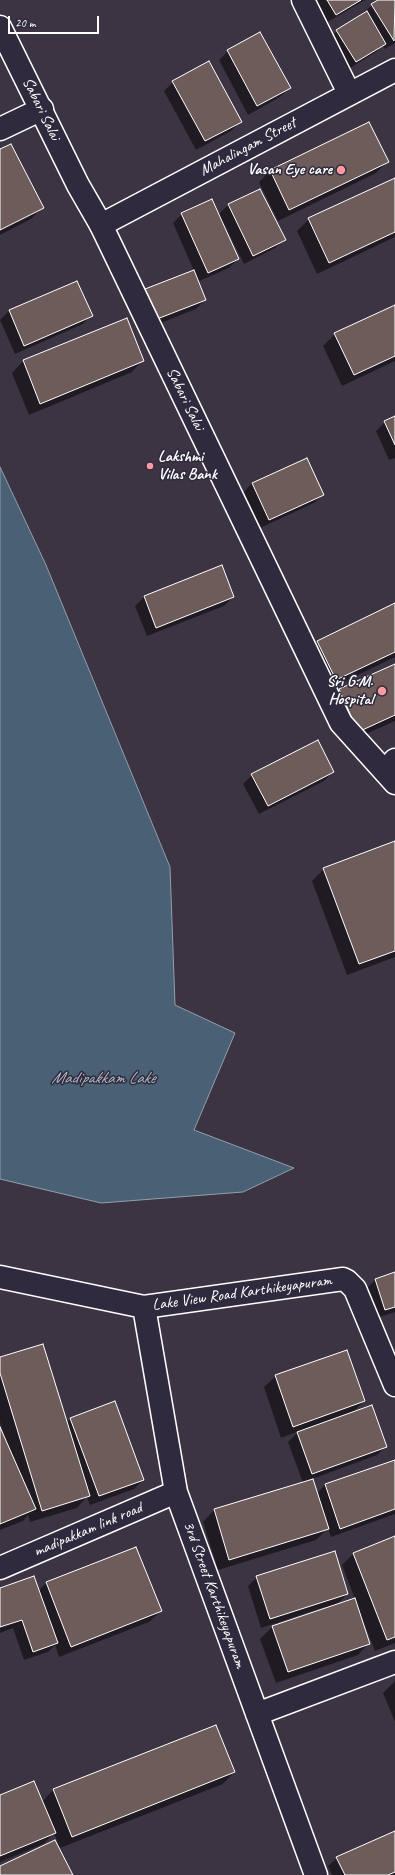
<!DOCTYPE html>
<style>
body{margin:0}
#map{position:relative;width:395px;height:1875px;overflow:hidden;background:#3c3443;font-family:Caveat,sans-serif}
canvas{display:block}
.scale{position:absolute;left:8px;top:16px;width:91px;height:18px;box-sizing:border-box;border:2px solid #fff;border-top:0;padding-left:5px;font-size:12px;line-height:14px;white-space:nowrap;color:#fff;-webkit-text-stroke:3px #2f2a3d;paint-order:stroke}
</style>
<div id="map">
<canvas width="395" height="1875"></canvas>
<div class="scale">20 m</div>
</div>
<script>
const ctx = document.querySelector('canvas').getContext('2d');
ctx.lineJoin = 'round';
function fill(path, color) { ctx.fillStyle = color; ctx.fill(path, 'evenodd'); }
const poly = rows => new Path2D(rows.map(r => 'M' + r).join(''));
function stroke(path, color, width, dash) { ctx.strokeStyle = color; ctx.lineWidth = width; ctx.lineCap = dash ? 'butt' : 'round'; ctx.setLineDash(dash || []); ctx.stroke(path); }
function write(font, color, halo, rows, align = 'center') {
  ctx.font = font + ' Caveat,sans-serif'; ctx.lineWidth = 3; ctx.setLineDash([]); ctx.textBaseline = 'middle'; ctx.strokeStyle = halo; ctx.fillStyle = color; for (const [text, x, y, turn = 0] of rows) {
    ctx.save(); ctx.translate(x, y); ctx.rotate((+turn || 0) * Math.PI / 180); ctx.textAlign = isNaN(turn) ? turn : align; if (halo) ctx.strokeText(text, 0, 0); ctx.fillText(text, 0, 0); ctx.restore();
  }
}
const water = poly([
 [0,467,46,565,170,867,175,1005,235,1033,194,1130,294,1168,243,1192,101,1203,0,1179,0,467]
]);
const shadow = poly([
 [313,0,365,0,326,23],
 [380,0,395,0,395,43,385,49,383,46,376,52,347,70,328,40,337,31],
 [228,51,289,88,280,97,248,115,219,60],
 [173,82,240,122,231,131,196,150,164,91],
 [0,150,42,208,31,219,0,235],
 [387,162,376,173,278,221,259,182,270,171],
 [395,179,395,237,317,274,297,231,309,219],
 [260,190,284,240,275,248,244,264,224,224,223,224,238,259,229,268,197,282,205,300,196,309,148,328,137,299,146,290,194,271,173,223,182,214,218,215,228,205],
 [76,282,91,315,83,324,15,354,0,320,9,311],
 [395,306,395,361,342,386,323,346,335,334],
 [126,319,143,360,132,372,29,415,12,373,23,361],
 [395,417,395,458,389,460,376,431,385,422],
 [252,483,323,494,314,503,260,528,244,492],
 [144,597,233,597,224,606,147,636,135,606],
 [395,604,395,657,325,691,306,653,318,642],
 [395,665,395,721,346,743,328,701,340,690],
 [333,772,324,781,259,814,243,784,252,775],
 [395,843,395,957,347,975,312,881,324,869],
 [395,1273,395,1312,376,1318,366,1289,375,1280],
 [0,1358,66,1423,71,1418,143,1480,134,1489,90,1505,87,1497,77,1508,30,1522,28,1515,23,1521,0,1530,0,1429,4,1434,0,1422],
 [276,1376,364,1401,352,1413,386,1446,377,1455,312,1479,316,1494,325,1485,395,1461,395,1514,331,1537,328,1528,316,1540,218,1570,203,1522,214,1510,303,1483,288,1442,299,1431,281,1438,264,1387],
 [395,1537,395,1643,375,1651,362,1618,361,1619,369,1643,358,1655,276,1683,260,1639,272,1627,325,1609,325,1607,261,1628,248,1586,257,1577,347,1594,336,1606,355,1599,342,1565,354,1553],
 [136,1548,161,1611,149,1622,59,1657,55,1645,48,1652,24,1660,13,1628,0,1633,0,1589,38,1591,46,1583],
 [395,1681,395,1722,383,1693],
 [216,1726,234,1772,223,1784,60,1848,54,1833,43,1844,0,1862,0,1797,42,1802,53,1790],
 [395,1833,395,1875,332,1875,328,1866,337,1858]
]);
const building = poly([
 [327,0,361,0,336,15,327,0],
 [378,0,395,0,394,41,371,4,378,0],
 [367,11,386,44,356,62,336,30,367,11],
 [260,32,291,88,257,106,227,50,260,32],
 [209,61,242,122,205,141,172,81,209,61],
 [369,122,389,162,289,210,270,170,369,122],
 [11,144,44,208,0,230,0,149,11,144],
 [395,178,395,232,329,263,308,218,395,178],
 [260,189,286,240,253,256,228,204,260,189],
 [212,199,239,259,208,273,181,213,212,199],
 [194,270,206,300,157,319,145,289,194,270],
 [77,281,93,316,24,346,9,310,77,281],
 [395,305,395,356,354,375,334,333,395,305],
 [127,318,144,361,40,404,23,360,127,318],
 [395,416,395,445,384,421,395,416],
 [307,458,324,495,269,520,252,483,307,458],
 [222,565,234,597,156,628,144,596,222,565],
 [395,603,395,652,336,680,317,641,395,603],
 [395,664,395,715,358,732,339,689,395,664],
 [318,740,334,772,268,806,251,774,318,740],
 [395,841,395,951,359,964,323,868,395,841],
 [395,1272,395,1307,385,1310,375,1279,395,1272],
 [43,1344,90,1496,42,1511,0,1373,0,1357,43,1344],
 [347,1350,365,1401,293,1427,275,1375,347,1350],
 [115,1401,144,1480,99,1496,70,1418,115,1401],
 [372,1405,387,1447,312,1474,297,1432,372,1405],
 [0,1427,36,1509,0,1524,0,1427],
 [395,1460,395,1509,340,1529,325,1484,395,1460],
 [313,1479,329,1529,229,1560,214,1509,313,1479],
 [395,1536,395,1637,387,1640,353,1553,395,1536],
 [136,1547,162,1611,71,1647,46,1582,136,1547],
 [335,1551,348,1594,270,1619,256,1576,335,1551],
 [34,1576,58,1643,33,1652,22,1620,0,1627,0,1588,34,1576],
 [355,1598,370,1644,288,1672,272,1626,355,1598],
 [216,1725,235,1772,72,1837,53,1789,216,1725],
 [34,1781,56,1833,0,1856,0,1795,34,1781],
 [395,1831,395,1872,388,1875,345,1875,336,1857,395,1831],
 [55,1840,73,1875,0,1875,0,1866,55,1840]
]);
const minor = poly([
 [303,0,349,93],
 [0,129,42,109],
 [101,225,395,70],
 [385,771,395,760],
 [0,1277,144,1307,343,1279,347,1281,355,1289,395,1385],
 [144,1307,176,1492,316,1875],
 [0,1568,176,1492],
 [257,1714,395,1662]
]);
const secondary = poly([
 [0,27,78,185,101,225,341,723,395,783]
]);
const markers = [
 [341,170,5,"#ff9aa2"],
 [150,466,4,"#ff9aa2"],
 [382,691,5,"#ff9aa2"]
];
const streetNames = [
 ["Sabari Salai",41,109,64],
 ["Mahalingam Street",248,147,-28],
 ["Sabari Salai",185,399,64],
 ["Lake View Road Karthikeyapuram",242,1293,-8],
 ["madipakkam link road",88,1530,-23],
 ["3rd Street Karthikeyapuram",214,1595,70]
];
const poiNames = [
 ["Vasan Eye care",332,170],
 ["Lakshmi",158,457,"left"],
 ["Vilas Bank",158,475,"left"],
 ["Sri G.M.",373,682],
 ["Hospital",373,700]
];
const waterNames = [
 ["Madipakkam Lake",103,1079]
];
fill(water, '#4a6075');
stroke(water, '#92a0ac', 1);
fill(shadow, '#0007');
fill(building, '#6e5c5b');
stroke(building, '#fff', 1);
stroke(minor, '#fff', 25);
stroke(secondary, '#fff', 25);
stroke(minor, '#2f2a3d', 22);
stroke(secondary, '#2f2a3d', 22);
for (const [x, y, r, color] of markers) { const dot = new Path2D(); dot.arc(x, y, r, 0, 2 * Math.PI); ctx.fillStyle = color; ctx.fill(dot); stroke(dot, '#2f2a3d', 1.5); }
write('16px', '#fff', '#2f2a3d', streetNames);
write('bold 16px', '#fff', '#2f2a3d', poiNames, 'right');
write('italic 17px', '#aeb7c1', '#2f2a3d', waterNames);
</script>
